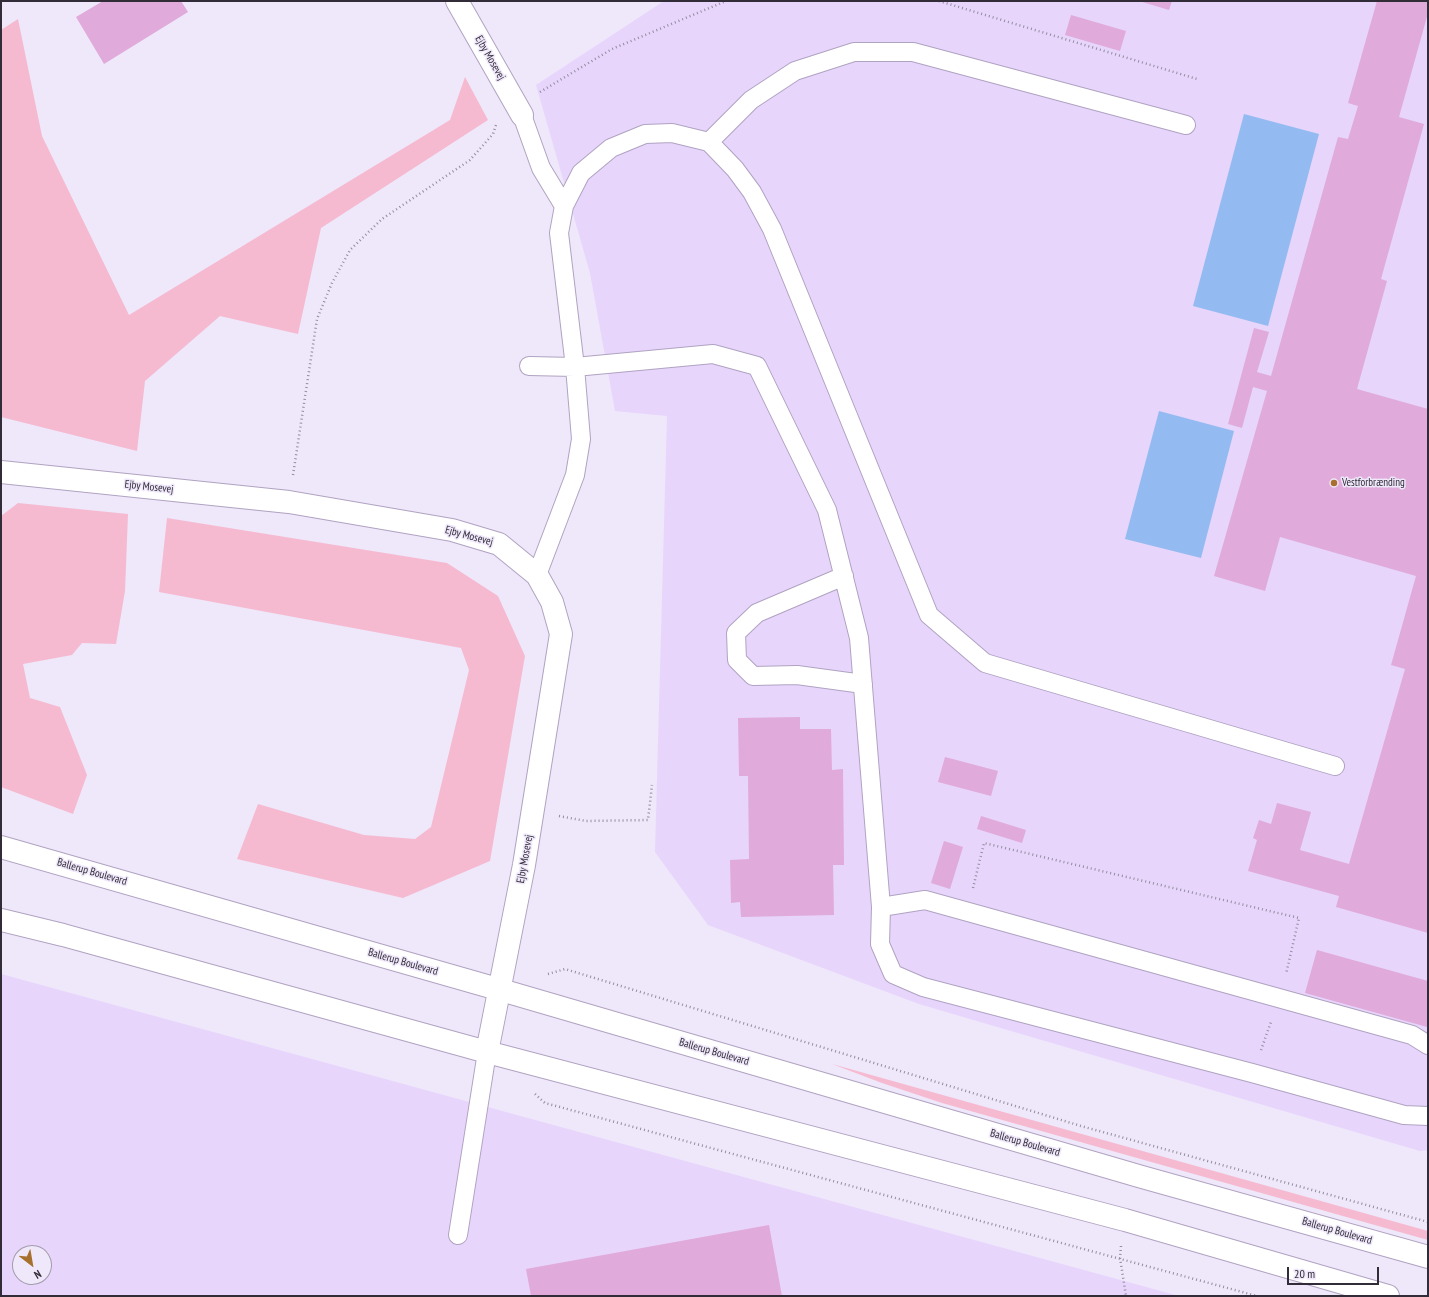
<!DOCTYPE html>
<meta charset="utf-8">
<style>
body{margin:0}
#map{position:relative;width:1429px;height:1297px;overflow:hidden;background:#efe7fa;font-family:"PT Sans Narrow",sans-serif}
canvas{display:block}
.frame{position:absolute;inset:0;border:2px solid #312c38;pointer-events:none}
.north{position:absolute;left:12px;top:1245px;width:40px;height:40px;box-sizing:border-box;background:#efe7fa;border:1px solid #a39cac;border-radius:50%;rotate:149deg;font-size:11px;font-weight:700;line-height:16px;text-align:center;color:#312c38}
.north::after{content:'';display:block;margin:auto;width:14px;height:18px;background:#a7702c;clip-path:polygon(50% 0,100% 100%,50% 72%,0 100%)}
.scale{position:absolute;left:1287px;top:1267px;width:92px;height:18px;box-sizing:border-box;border:2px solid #312c38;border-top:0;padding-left:5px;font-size:12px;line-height:14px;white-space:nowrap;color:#312c38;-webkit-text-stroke:3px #efe7fa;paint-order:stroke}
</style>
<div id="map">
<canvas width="1429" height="1297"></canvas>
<div class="frame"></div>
<div class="north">N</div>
<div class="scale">20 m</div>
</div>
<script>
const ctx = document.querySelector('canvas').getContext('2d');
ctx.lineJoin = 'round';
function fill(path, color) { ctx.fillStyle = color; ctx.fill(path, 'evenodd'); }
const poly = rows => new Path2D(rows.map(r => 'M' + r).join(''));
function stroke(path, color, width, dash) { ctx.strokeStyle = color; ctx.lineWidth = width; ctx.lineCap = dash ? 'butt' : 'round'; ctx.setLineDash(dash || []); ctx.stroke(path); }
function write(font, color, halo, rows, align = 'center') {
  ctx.font = font + ' "PT Sans Narrow",sans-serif'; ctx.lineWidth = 3; ctx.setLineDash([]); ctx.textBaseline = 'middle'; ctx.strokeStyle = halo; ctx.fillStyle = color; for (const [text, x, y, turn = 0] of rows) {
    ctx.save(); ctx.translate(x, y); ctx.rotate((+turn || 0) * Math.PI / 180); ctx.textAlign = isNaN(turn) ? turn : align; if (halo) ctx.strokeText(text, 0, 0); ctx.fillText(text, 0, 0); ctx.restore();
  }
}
const built = poly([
 [664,1,1428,1,1428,1150,1420,1151,919,1004,708,925,655,852,667,416,615,411,590,273,536,85],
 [1,974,1179,1296,1,1296],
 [20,1253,44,1253,44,1277,20,1277]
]);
const green = poly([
 [18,19,42,136,129,315,450,120,465,77,488,120,321,228,298,334,220,316,145,381,137,451,1,417,1,30],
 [18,503,128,514,125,591,116,644,82,643,72,655,23,664,30,698,60,707,87,775,73,814,1,787,1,516],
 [167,518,447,563,498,596,525,656,490,861,403,898,237,859,258,804,364,835,415,839,431,827,469,670,461,648,159,592],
 [832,1064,1428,1231,1428,1240,942,1103,882,1083]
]);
const water = poly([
 [1244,114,1319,134,1268,326,1193,306],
 [1159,411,1234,431,1201,558,1125,539]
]);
const building = poly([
 [103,1,181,1,188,12,104,64,76,17],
 [1139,1,1172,1,1169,10],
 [1377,1,1428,1,1428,13,1399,117,1424,124,1381,279,1387,281,1357,389,1428,409,1428,933,1336,907,1339,896,1248,871,1257,840,1253,838,1259,820,1271,824,1277,803,1311,812,1300,850,1349,864,1405,669,1391,665,1416,576,1280,537,1265,591,1214,576,1267,391,1253,387,1242,428,1228,424,1254,328,1269,332,1257,372,1271,376,1338,137,1348,139,1358,106,1348,103],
 [1071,15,1126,31,1120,51,1065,35],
 [800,717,800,729,831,729,832,770,843,769,844,865,833,865,834,915,741,917,740,902,731,903,730,860,749,859,748,776,739,776,738,718],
 [945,757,998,771,991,796,938,782],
 [981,816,1026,830,1022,843,977,829],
 [944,841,963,847,950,889,931,883],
 [1317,950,1428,981,1427,1027,1305,993],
 [769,1225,782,1296,531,1296,526,1269]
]);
const path = poly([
 [939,1,1197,79],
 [540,92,612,49,726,1],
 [293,475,317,319,332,283,350,250,382,219,470,160,493,134,496,125],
 [559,816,586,821,648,820,652,785],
 [973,888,984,843,1299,918,1286,974],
 [548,974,565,969,1081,1126,1428,1222],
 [1261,1050,1271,1022],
 [535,1094,545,1103,1257,1296],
 [1121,1246,1120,1258,1126,1296]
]);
const service = poly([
 [522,115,541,168,564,206],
 [709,142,751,100,795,71,854,52,913,52,1186,125],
 [529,366,575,367,713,354,757,366,827,510,859,638,881,907,880,944,893,974,923,987,1252,1073,1404,1115,1428,1116],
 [537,575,575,475,581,439,575,367,559,233,564,206,581,173,611,148,645,134,672,133,709,142,735,169,752,192,772,229,929,615,985,663,1335,766],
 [844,576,757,613,736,633,737,660,753,676,797,675,863,684],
 [881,907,925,900,1412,1035,1428,1045],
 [458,1235,487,1052]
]);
const minor = poly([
 [457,1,522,115]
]);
const tertiary = poly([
 [1,472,289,502,452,530,499,544,537,575,552,602,561,634,524,865,487,1052],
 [1,847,501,990,1142,1177,1428,1257],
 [1,920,63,935,487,1052,1125,1220,1388,1296]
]);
const markers = [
 [1334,483,4,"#a7702c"]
];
const streetNames = [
 ["Ejby Mosevej",490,58,60],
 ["Ejby Mosevej",149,487,6],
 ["Ejby Mosevej",469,536,15],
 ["Ejby Mosevej",525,859,-80],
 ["Ballerup Boulevard",92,872,16],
 ["Ballerup Boulevard",403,962,16],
 ["Ballerup Boulevard",714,1052,16],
 ["Ballerup Boulevard",1025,1143,16],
 ["Ballerup Boulevard",1337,1231,16]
];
const poiNames = [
 ["Vestforbrænding",1342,483]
];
fill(built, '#e7d5fc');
fill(green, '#f5bad0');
fill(water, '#94bbf1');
fill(building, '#e0aada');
stroke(service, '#b0a3c1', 20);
stroke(minor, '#b0a3c1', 24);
stroke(tertiary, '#b0a3c1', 24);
stroke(path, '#948d9d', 2.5, [1, 3]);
stroke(service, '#fff', 18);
stroke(minor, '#fff', 22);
stroke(tertiary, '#fff', 22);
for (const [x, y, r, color] of markers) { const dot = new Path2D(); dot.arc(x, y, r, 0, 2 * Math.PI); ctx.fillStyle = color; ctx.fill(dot); stroke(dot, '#efe7fa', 1.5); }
write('11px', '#312c38', '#efe7fa', streetNames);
write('11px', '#312c38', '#efe7fa', poiNames, 'left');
</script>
